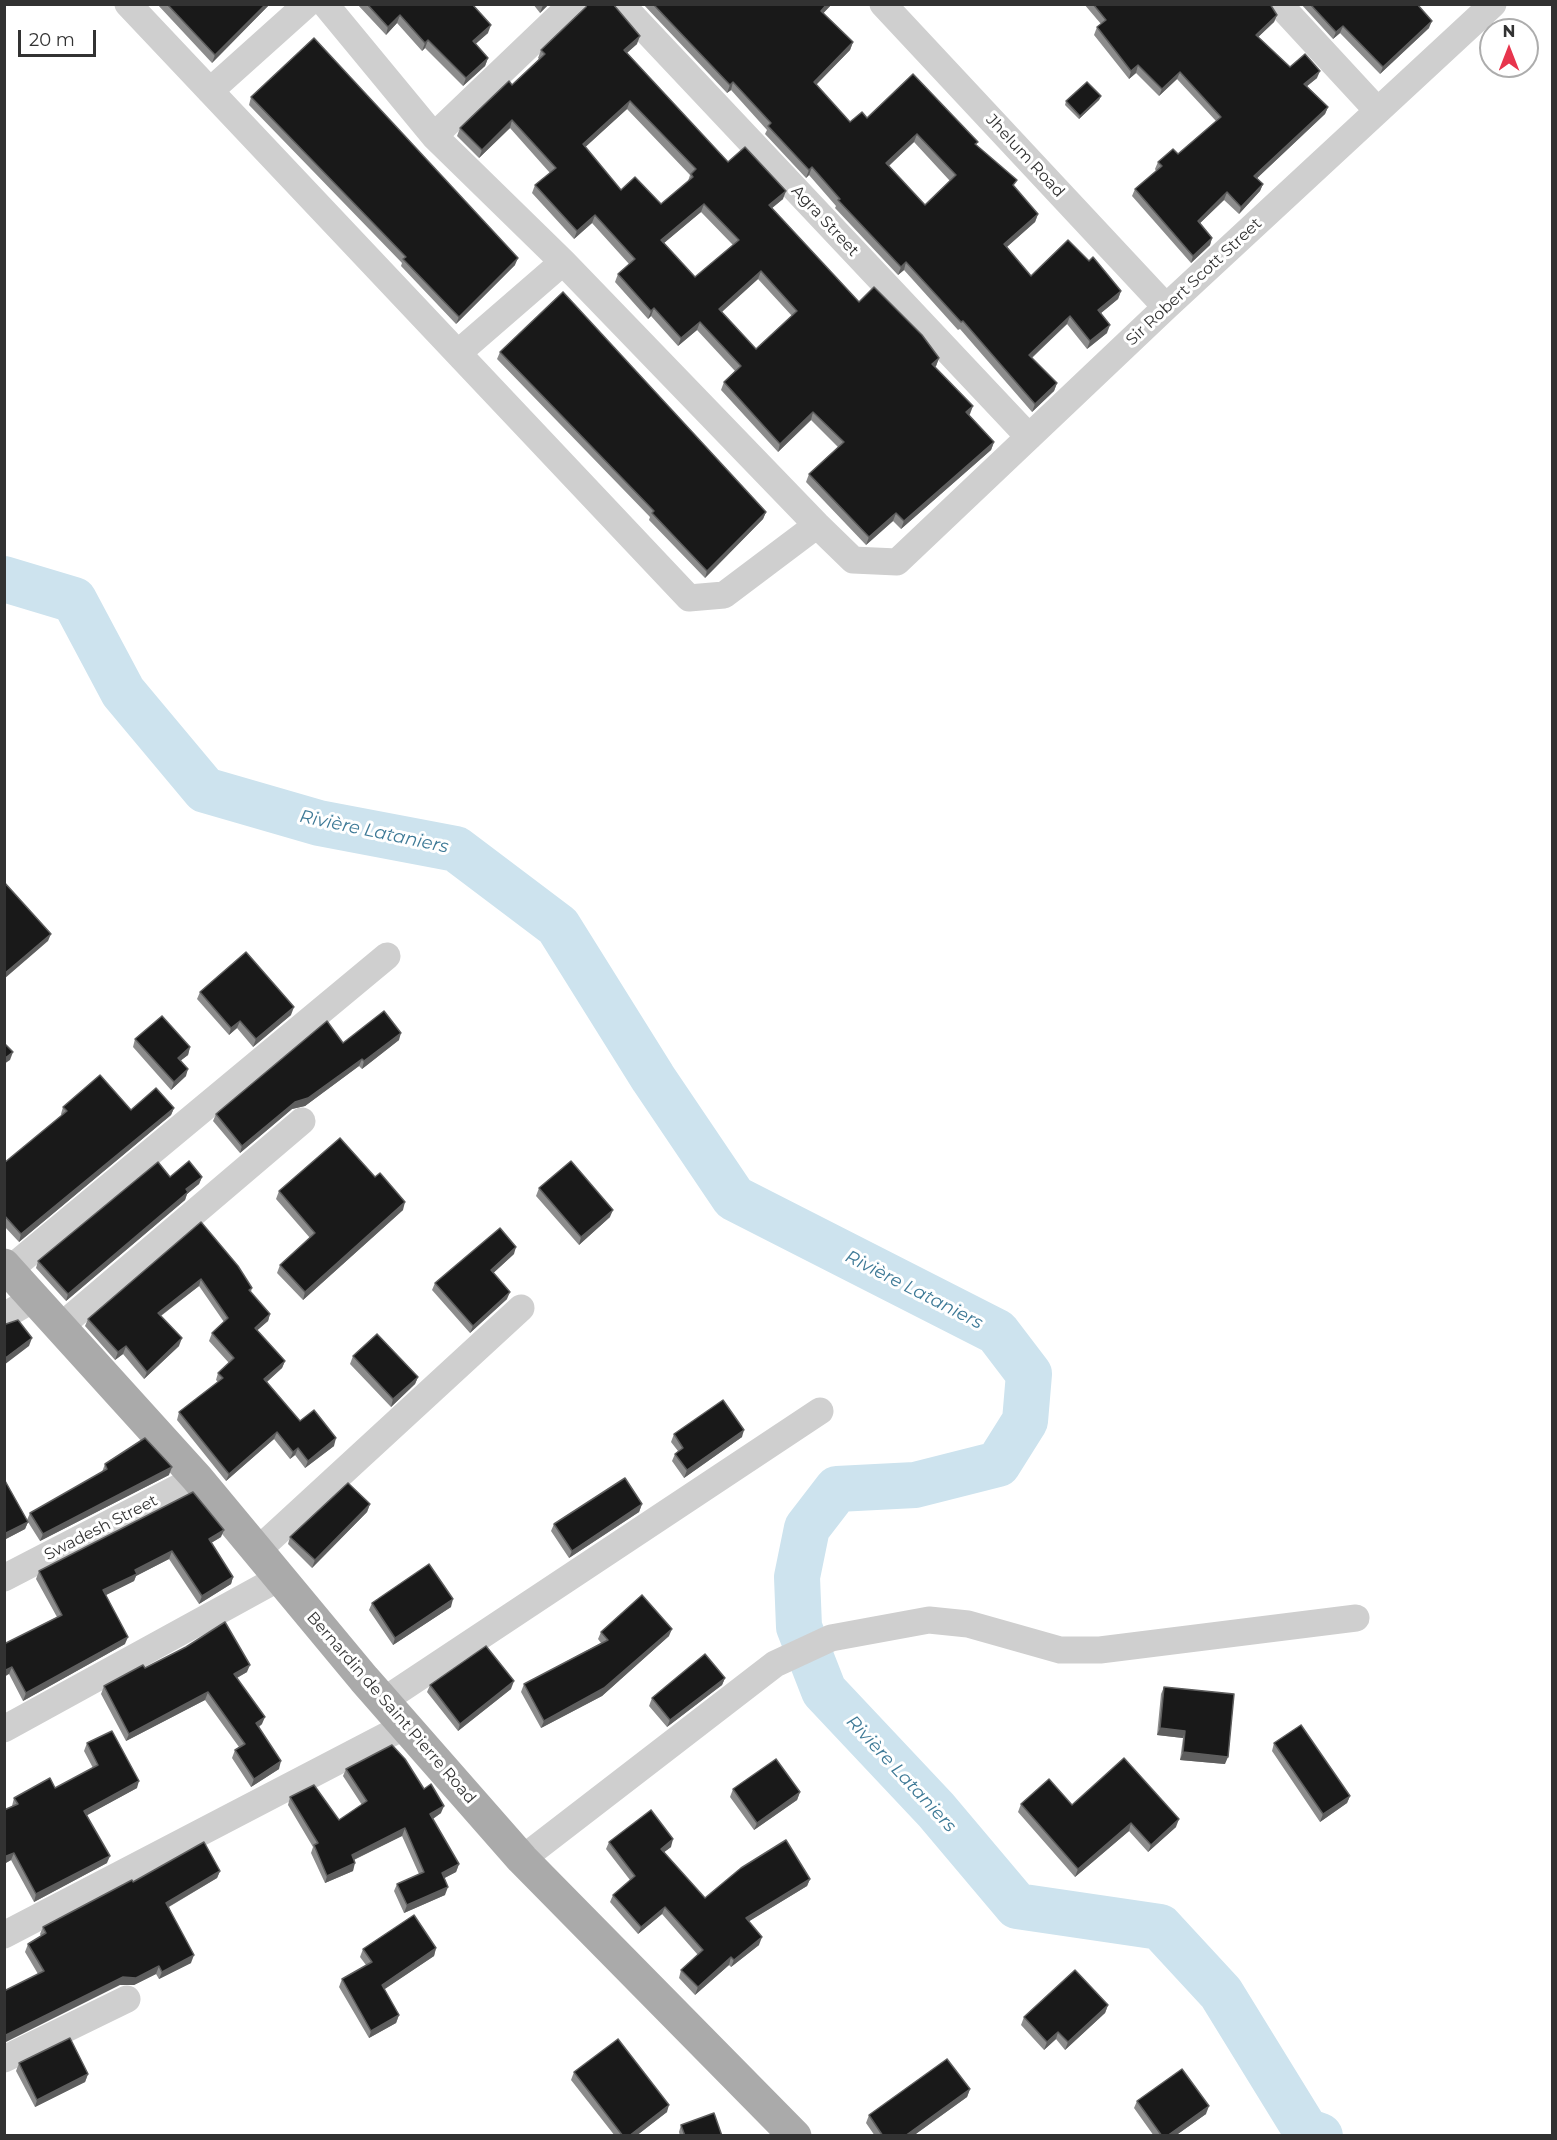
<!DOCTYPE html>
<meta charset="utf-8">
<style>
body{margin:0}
#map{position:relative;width:1557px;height:2140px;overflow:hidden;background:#fff;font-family:Montserrat,sans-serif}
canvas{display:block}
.frame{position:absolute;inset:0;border:6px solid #323232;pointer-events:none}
.north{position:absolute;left:1479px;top:18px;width:60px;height:60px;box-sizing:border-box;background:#fff;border:2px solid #adadad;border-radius:50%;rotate:0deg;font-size:16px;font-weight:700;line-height:24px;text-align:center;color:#323232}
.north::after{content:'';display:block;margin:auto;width:21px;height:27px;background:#e7354d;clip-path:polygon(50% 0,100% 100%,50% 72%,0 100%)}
.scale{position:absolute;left:18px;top:30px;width:78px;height:27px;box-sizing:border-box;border:3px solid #323232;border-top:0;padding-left:8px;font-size:18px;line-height:21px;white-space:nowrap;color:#323232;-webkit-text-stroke:4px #fff;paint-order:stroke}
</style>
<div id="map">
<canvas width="1557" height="2140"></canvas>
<div class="frame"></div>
<div class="north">N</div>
<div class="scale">20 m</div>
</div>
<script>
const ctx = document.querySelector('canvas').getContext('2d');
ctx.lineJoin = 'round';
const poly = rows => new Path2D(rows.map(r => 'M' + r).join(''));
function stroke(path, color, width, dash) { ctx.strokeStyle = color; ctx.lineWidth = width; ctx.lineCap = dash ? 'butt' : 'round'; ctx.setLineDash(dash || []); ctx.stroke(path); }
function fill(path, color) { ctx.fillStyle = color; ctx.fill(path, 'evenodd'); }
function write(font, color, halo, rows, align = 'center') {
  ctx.font = font + ' Montserrat,sans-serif'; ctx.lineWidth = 6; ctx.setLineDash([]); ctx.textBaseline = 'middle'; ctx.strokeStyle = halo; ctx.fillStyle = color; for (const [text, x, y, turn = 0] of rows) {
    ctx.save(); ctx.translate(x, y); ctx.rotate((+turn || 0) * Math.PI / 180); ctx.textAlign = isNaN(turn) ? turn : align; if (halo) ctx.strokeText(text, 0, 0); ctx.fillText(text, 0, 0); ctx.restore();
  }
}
const river = poly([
 [4,579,74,600,123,692,205,790,319,823,456,849,558,926,653,1078,734,1198,997,1332,1029,1374,1025,1421,998,1464,915,1485,837,1489,807,1528,797,1577,799,1627,824,1691,936,1810,1017,1906,1160,1927,1221,1993,1306,2131,1320,2136]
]);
const minor = poly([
 [128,4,689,598,724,595,817,525],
 [325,4,434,136,563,262,817,525,853,560,897,562,1166,307,1493,4],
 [621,4,1029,437],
 [883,4,1166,307],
 [1279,4,1377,110],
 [210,91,307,4],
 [434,136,572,4],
 [458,353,563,262],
 [9,1270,387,956],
 [4,1316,35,1298],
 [61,1326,302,1121],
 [257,1551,521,1308],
 [4,1578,197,1478],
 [383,1701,820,1411],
 [4,1729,279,1578],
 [522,1859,775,1664,831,1638,929,1620,968,1624,1060,1650,1100,1650,1356,1618],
 [4,1935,405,1726],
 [4,2059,127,1999]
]);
const major = poly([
 [4,1265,197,1478,364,1679,522,1859,795,2136]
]);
const wall = poly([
 [157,4,270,4,212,63],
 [357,4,474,4,473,6,488,33,475,44,488,58,485,66,463,86,425,48,422,51,397,23,386,35],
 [533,4,549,4,540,13],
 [643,4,832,4,823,13,853,42,850,50,816,85,850,122,867,118,978,142,976,145,1038,214,1035,222,1007,247,1031,276,1089,261,1121,291,1118,299,1101,313,1107,333,1087,349,1067,324,1032,358,1057,383,1054,391,1032,412,960,329,958,330,904,270,898,275,835,208,836,206,809,175,806,178,765,134,767,130,731,90,727,93],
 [914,142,950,181,925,205,889,166],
 [1084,4,1270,4,1277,15,1274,22,1258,37,1290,67,1317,78,1307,86,1328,107,1325,114,1257,178,1263,184,1260,191,1239,214,1224,200,1200,223,1212,238,1210,245,1191,263,1132,196,1135,189,1156,171,1155,169,1158,162,1178,154,1216,121,1177,79,1159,96,1136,73,1129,79,1094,35,1097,27,1101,24],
 [1301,4,1417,4,1429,28,1380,74,1340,33,1333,39],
 [585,8,637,44,627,53,728,162,783,199,772,208,859,302,939,358,936,366,935,367,970,414,969,415,994,442,991,450,901,529,893,521,866,545,806,482,809,474,838,447,811,420,778,452,721,390,724,382,735,371,697,330,678,346,651,316,648,319,615,282,618,274,629,264,592,223,574,239,532,193,535,185,550,173,510,128,479,158,457,136,460,128,512,85,539,59,538,58,541,50],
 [627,109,690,175,688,181,661,204,621,190,585,147],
 [701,212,733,245,695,277,664,243],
 [758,279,792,316,756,349,722,312],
 [1101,96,1099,100,1079,119,1065,105,1066,101],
 [251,97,515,265,456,324,401,266,402,263,249,105],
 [500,352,766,512,763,519,705,578,649,520,650,517,497,359],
 [200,992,291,1015,253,1047,237,1028,229,1035,197,999],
 [135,1039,190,1047,188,1055,181,1060,186,1076,171,1090,133,1047],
 [399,1040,362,1069,359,1066,305,1106,292,1109,240,1153,213,1121,216,1114,343,1043],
 [63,1107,131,1110,174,1108,171,1115,19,1242,4,1226,4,1163,62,1116,61,1114],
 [170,1177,202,1177,199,1184,187,1194,185,1200,66,1301,36,1268,38,1261],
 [539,1188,610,1217,579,1245,536,1196],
 [279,1191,403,1210,303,1300,277,1273,280,1265,310,1238,276,1199],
 [201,1222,252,1288,251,1292,270,1314,268,1321,257,1330,285,1361,282,1368,267,1382,300,1421,334,1446,305,1468,295,1455,290,1459,274,1439,226,1481,177,1420,179,1412,218,1382,216,1380,218,1373,229,1363,209,1341,212,1333,224,1322,199,1286,161,1316,179,1346,144,1379,123,1354,115,1360,85,1326,88,1319],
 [514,1254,493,1273,507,1299,470,1333,432,1290,435,1283],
 [353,1356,418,1377,415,1384,391,1407,350,1364],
 [674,1434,742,1437,684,1478,672,1461,675,1454,678,1451,671,1442],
 [105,1464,169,1475,40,1541,28,1522,25,1529,4,1540,4,1479,27,1520,30,1513,102,1472],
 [370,1504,367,1512,312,1568,288,1544,290,1537],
 [642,1504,639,1512,569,1558,551,1531,554,1524],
 [221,1537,211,1543,233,1577,231,1584,199,1604,169,1559,136,1576,134,1581,106,1595,125,1644,23,1701,9,1674,4,1644,57,1617,36,1579,39,1571],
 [372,1603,451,1607,393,1645,369,1610],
 [601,1632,669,1636,602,1696,541,1728,521,1692,524,1684,601,1643,598,1639],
 [145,1668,247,1672,237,1678,262,1724,259,1727,279,1769,251,1787,232,1758,235,1750,239,1747,205,1700,126,1741,101,1694,104,1686],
 [725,1678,722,1685,667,1727,649,1706,652,1698],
 [430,1685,511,1689,458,1731,427,1692],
 [1164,1687,1225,1764,1180,1760,1183,1738,1157,1735,1161,1694],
 [87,1743,137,1788,87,1815,107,1863,34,1902,11,1860,4,1864,4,1810,12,1807,12,1806,14,1798,55,1788,93,1768,84,1751],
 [1274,1743,1350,1796,1347,1803,1320,1822,1272,1751],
 [346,1769,424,1789,441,1813,433,1819,459,1864,456,1872,444,1878,445,1895,404,1913,394,1891,397,1884,419,1874,402,1836,354,1860,353,1871,325,1883,311,1853,313,1847,288,1805,290,1797,339,1820,362,1805,343,1776],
 [733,1789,800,1792,797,1800,754,1830,730,1797],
 [1021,1804,1072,1805,1176,1827,1148,1852,1129,1831,1075,1877,1018,1812],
 [609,1842,671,1847,664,1852,705,1898,810,1879,807,1886,749,1921,759,1945,731,1967,729,1965,695,1995,679,1978,681,1970,698,1955,662,1914,638,1934,610,1902,613,1895,630,1880,606,1849],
 [220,1871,217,1878,169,1907,191,1963,159,1979,156,1974,134,1985,120,1985,38,1974,25,1952,28,1944,41,1936,40,1934,43,1927,133,1882],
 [436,1948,434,1956,384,1989,399,2015,396,2023,369,2038,339,1987,342,1979,366,1965,360,1957,363,1949],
 [1108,2005,1105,2013,1065,2050,1056,2039,1044,2050,1021,2025,1024,2017],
 [19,2063,88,2074,85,2082,35,2107,16,2071],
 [574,2072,667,2112,636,2136,615,2136,571,2080],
 [970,2089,967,2097,913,2136,875,2136,866,2123,869,2115],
 [1137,2101,1206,2114,1175,2136,1154,2136,1134,2108],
 [681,2125,722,2136,680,2136,679,2132]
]);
const shadedWall = poly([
 [266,4,270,4,212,63,215,55],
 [549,4,540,13,543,5],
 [827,4,832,4,818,19,821,11],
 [400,15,397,23,386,35,388,27],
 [1277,15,1274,22,1253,42,1256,35],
 [1432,21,1429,28,1380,74,1383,67],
 [491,25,488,33,470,49,473,41],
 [1343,26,1340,33,1333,39,1336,32],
 [640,36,637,44,621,58,624,50],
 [428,40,425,48,422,51,425,43],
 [853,42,850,50,811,90,814,82],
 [488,58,485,66,463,86,466,78],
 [1138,65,1136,73,1129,79,1131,71],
 [1320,71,1317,78,1301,91,1304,84],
 [1180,72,1177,79,1159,96,1162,89],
 [733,82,731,90,727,93,730,85],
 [1101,96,1099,100,1079,119,1080,116],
 [630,101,627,109,580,152,583,144],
 [1328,107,1325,114,1252,183,1254,176],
 [512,120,510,128,479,158,482,150],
 [917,134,914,142,883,171,886,163],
 [812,167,809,175,806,178,809,170],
 [1263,184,1260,191,1239,214,1241,207],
 [786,191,783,199,766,213,769,205],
 [1227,192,1224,200,1195,228,1198,221],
 [704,204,701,212,658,248,661,240],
 [1038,214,1035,222,1001,252,1004,244],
 [595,215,592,223,574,239,577,231],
 [1212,238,1210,245,1191,263,1193,256],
 [518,258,515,265,456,324,459,317],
 [906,262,904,270,898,275,901,267],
 [761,271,758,279,716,317,719,309],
 [1121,291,1118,299,1095,318,1098,310],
 [654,308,651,316,648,319,651,311],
 [1070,316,1067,324,1026,363,1029,355],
 [700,322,697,330,678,346,681,338],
 [1110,325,1107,333,1087,349,1090,341],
 [939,358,936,366,929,372,932,364],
 [1057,383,1054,391,1032,412,1035,404],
 [973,406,970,414,963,420,966,412],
 [813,412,811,420,778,452,780,444],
 [994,442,991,450,901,529,904,521],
 [766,512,763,519,705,578,707,571],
 [896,513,893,521,866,545,869,537],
 [51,934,48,941,4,979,4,974],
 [294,1007,291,1015,253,1047,256,1039],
 [240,1021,237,1028,229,1035,231,1028],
 [401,1033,399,1040,362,1069,364,1061],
 [190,1047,188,1055,175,1065,178,1058],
 [13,1052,10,1060,4,1064,4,1059],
 [362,1059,359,1066,305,1106,292,1109,240,1153,242,1146,295,1102],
 [188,1069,186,1076,171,1090,174,1082],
 [174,1108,171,1115,19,1242,21,1234],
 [202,1177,199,1184,187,1194,185,1200,66,1301,68,1294,186,1189],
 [405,1202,403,1210,303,1300,305,1292],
 [613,1210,610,1217,579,1245,581,1237],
 [516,1247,514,1254,488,1278,491,1270],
 [201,1279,199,1286,155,1320,158,1313],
 [510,1292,507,1299,470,1333,473,1326],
 [270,1314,268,1321,252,1335,255,1328],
 [32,1338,29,1346,4,1365,4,1359],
 [182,1338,179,1346,144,1379,147,1372],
 [126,1346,123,1354,115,1360,118,1352],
 [285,1361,282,1368,261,1387,264,1379],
 [418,1377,415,1384,391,1407,393,1399],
 [744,1430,742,1437,684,1478,687,1470],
 [277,1432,274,1439,226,1481,229,1474],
 [336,1438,334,1446,305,1468,308,1461],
 [298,1448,295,1455,290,1459,293,1452],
 [172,1467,169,1475,40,1541,43,1534],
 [370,1504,367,1512,312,1568,315,1560],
 [642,1504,639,1512,569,1558,572,1551],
 [28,1522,25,1529,4,1540,4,1534],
 [224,1530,221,1537,206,1546,209,1539],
 [172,1551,169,1559,136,1576,134,1581,100,1598,103,1590,135,1570],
 [233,1577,231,1584,199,1604,202,1596],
 [453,1599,451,1607,393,1645,395,1638],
 [672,1629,669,1636,602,1696,541,1728,544,1721],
 [128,1637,125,1644,23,1701,26,1693],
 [250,1665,247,1672,231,1681,234,1674],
 [12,1667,9,1674,4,1677,4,1671],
 [725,1678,722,1685,667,1727,670,1720],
 [514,1681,511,1689,458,1731,460,1724],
 [208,1692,205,1700,126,1741,129,1734],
 [265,1717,262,1724,253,1730,256,1723],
 [1160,1728,1185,1731,1183,1738,1157,1735],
 [1183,1752,1228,1757,1225,1764,1180,1760],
 [281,1761,279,1769,251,1787,254,1779],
 [139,1781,137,1788,82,1818,84,1811],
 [800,1792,797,1800,754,1830,757,1823],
 [1350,1796,1347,1803,1320,1822,1323,1814],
 [444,1806,441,1813,428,1822,430,1814],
 [1179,1819,1176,1827,1148,1852,1151,1845],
 [1131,1823,1129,1831,1075,1877,1078,1869],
 [405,1828,402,1836,349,1862,352,1855],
 [673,1839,671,1847,659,1856,661,1849],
 [14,1853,11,1860,4,1864,4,1857],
 [110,1856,107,1863,34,1902,36,1894],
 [355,1863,353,1871,325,1883,327,1876],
 [459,1864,456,1872,439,1881,442,1873],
 [220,1871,217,1878,163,1910,166,1903],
 [810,1879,807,1886,743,1925,746,1918],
 [448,1887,445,1895,404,1913,407,1905],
 [665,1907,662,1914,638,1934,641,1927],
 [762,1937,759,1945,731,1967,734,1960],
 [436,1948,434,1956,379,1993,382,1985],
 [194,1955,191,1963,159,1979,162,1972],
 [731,1957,729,1965,695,1995,698,1987],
 [159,1966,156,1974,134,1985,120,1985,4,2043,4,2036,123,1977],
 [1108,2005,1105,2013,1065,2050,1068,2042],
 [399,2015,396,2023,369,2038,371,2031],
 [1058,2032,1056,2039,1044,2050,1047,2042],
 [88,2074,85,2082,35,2107,37,2100],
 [970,2089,967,2097,913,2136,905,2136],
 [669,2105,667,2112,636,2136,629,2136],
 [1209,2106,1206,2114,1175,2136,1167,2136]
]);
const building = poly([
 [167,4,266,4,215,55,167,4],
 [367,4,472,4,491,25,473,41,488,58,466,78,428,40,425,43,400,15,388,27,367,4],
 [587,4,613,4,640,36,624,50,728,162,745,147,786,191,769,205,859,302,874,287,922,335,939,358,932,364,973,406,966,412,994,442,904,521,896,513,869,537,809,474,844,442,813,412,780,444,724,382,741,366,700,322,681,338,654,308,651,311,618,274,635,259,595,215,577,231,535,185,556,168,512,120,482,150,460,128,509,81,512,85,545,54,541,50,586,7,587,4],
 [630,101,696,169,691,174,693,177,661,204,635,177,621,190,583,144,630,101],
 [704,204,739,240,695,277,661,240,704,204],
 [761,271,797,311,756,349,719,309,761,271],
 [653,4,827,4,821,11,853,42,814,82,850,122,862,112,867,118,913,74,978,142,975,144,1017,180,1013,185,1038,214,1004,244,1031,276,1068,240,1089,261,1093,257,1121,291,1098,310,1110,325,1090,341,1070,316,1029,355,1057,383,1035,404,963,321,961,322,906,262,901,267,838,200,840,199,812,167,809,170,768,126,771,123,733,82,730,85,653,4],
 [917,134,956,175,925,205,886,163,917,134],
 [1093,4,1270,4,1277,15,1256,35,1290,67,1305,54,1320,71,1304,84,1328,107,1254,176,1263,184,1241,207,1227,192,1198,221,1212,238,1193,256,1135,189,1162,166,1158,162,1173,149,1178,154,1221,117,1180,72,1162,89,1138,65,1131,71,1097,27,1106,20,1093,4],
 [1310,4,1417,4,1432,21,1383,67,1343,26,1336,32,1310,4],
 [314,38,518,258,459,317,403,259,406,257,251,97,314,38],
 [1087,82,1101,96,1080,116,1066,101,1087,82],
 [563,292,766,512,707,571,652,513,654,511,500,352,563,292],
 [4,882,51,934,4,974,4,882],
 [246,952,294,1007,256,1039,240,1021,231,1028,200,992,246,952],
 [384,1011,401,1033,364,1061,362,1059,308,1098,295,1102,242,1146,216,1114,327,1021,343,1043,384,1011],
 [162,1016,190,1047,178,1058,188,1069,174,1082,135,1039,162,1016],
 [4,1043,13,1052,4,1059,4,1043],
 [100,1075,131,1110,156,1088,174,1108,21,1234,4,1215,4,1163,67,1111,63,1107,100,1075],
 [340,1138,375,1177,380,1173,405,1202,305,1292,280,1265,315,1233,279,1191,340,1138],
 [189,1161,202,1177,186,1189,188,1192,68,1294,38,1261,158,1162,170,1177,189,1161],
 [571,1161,613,1210,581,1237,539,1188,571,1161],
 [201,1222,238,1266,252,1288,249,1290,270,1314,255,1328,285,1361,264,1379,300,1421,314,1410,336,1438,308,1461,298,1448,293,1452,277,1432,229,1474,179,1412,223,1378,218,1373,234,1358,212,1333,228,1318,201,1279,158,1313,182,1338,147,1372,126,1346,118,1352,88,1319,201,1222],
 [500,1228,516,1247,491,1270,510,1292,473,1326,435,1283,500,1228],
 [18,1320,32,1338,4,1359,4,1323,6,1324,18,1320],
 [377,1334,418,1377,393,1399,353,1356,377,1334],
 [723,1400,744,1430,687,1470,675,1454,683,1448,674,1434,723,1400],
 [145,1438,172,1467,43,1534,30,1513,107,1469,105,1464,145,1438],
 [625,1478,642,1504,572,1551,554,1524,625,1478],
 [4,1479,28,1522,4,1534,4,1479],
 [348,1483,370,1504,315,1560,290,1537,348,1483],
 [193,1492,224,1530,209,1539,233,1577,202,1596,172,1551,135,1570,137,1574,103,1590,128,1637,26,1693,12,1667,4,1671,4,1644,62,1615,39,1571,193,1492],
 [429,1564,453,1599,395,1638,372,1603,429,1564],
 [642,1595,672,1629,604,1688,544,1721,524,1684,608,1640,601,1632,642,1595],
 [225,1622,250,1665,234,1674,265,1717,256,1723,281,1761,254,1779,235,1750,245,1744,208,1692,129,1734,104,1686,143,1665,145,1668,186,1647,225,1622],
 [486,1646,514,1681,460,1724,430,1685,486,1646],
 [705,1654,725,1678,670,1720,652,1698,705,1654],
 [1164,1687,1234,1694,1228,1757,1183,1752,1185,1731,1160,1728,1164,1687],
 [1301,1725,1350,1796,1323,1814,1274,1743,1301,1725],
 [112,1731,139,1781,84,1811,110,1856,36,1894,14,1853,4,1857,4,1810,18,1804,14,1798,50,1778,55,1788,98,1765,87,1743,112,1731],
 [392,1745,405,1759,424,1789,431,1784,444,1806,430,1814,459,1864,442,1873,448,1887,407,1905,397,1884,424,1872,405,1828,352,1855,355,1863,327,1876,314,1845,318,1843,290,1797,314,1785,339,1820,367,1801,346,1769,392,1745],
 [1124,1758,1179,1819,1151,1845,1131,1823,1078,1869,1021,1804,1049,1779,1072,1805,1124,1758],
 [776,1759,800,1792,757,1823,733,1789,776,1759],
 [651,1810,673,1839,661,1849,705,1898,741,1868,786,1840,810,1879,746,1918,762,1937,734,1960,731,1957,698,1987,681,1970,703,1950,665,1907,641,1927,613,1895,635,1876,609,1842,651,1810],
 [204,1842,220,1871,166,1903,194,1955,162,1972,159,1966,136,1978,123,1977,4,2036,4,1991,44,1971,28,1944,46,1933,43,1927,132,1880,133,1882,204,1842],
 [414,1915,436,1948,382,1985,399,2015,371,2031,342,1979,372,1962,363,1949,414,1915],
 [1075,1970,1108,2005,1068,2042,1058,2032,1047,2042,1024,2017,1075,1970],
 [70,2038,88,2074,37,2100,19,2063,70,2038],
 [618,2039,669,2105,629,2136,623,2136,574,2072,618,2039],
 [947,2059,970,2089,905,2136,883,2136,869,2115,947,2059],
 [1182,2069,1209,2106,1167,2136,1162,2136,1137,2101,1182,2069],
 [714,2113,722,2136,685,2136,681,2125,714,2113]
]);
const streetNames = [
 ["Jhelum Road",1025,156,47],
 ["Agra Street",825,221,47],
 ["Sir Robert Scott Street",1194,282,-43],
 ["Swadesh Street",101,1528,-27],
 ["Bernardin de Saint Pierre Road",391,1708,49]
];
const waterNames = [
 ["Rivière Lataniers",374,832,12],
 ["Rivière Lataniers",914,1290,27],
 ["Rivière Lataniers",901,1774,47]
];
stroke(river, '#cde3ee', 46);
stroke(minor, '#cfcfcf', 27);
stroke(major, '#aaa', 33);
fill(wall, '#8c8c8c');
fill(shadedWall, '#5e5e5e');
fill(building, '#191919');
stroke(building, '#5e5e5e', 1.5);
write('16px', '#323232', '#fff', streetNames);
write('italic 18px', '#3d7996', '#fff', waterNames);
</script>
